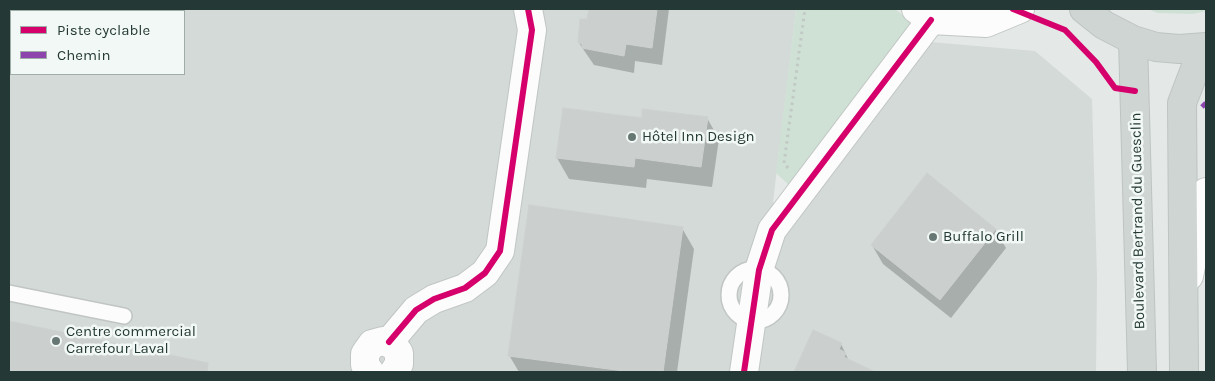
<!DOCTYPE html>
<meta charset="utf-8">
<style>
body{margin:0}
#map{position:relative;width:1215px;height:381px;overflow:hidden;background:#e4e9e7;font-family:Karla,sans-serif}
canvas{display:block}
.frame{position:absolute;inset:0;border:10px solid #243935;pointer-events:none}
.legend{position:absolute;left:10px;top:10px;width:175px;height:65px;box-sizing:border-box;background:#f2f8f5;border:1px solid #a0aca8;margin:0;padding:6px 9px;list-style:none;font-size:15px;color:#243935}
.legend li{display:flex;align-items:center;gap:10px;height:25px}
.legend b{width:25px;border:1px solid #a0aca8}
</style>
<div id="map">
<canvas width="1215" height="381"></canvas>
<div class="frame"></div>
<ul class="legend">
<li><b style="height:6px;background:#d6006c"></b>Piste cyclable</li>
<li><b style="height:6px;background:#8e44ad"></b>Chemin</li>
</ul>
</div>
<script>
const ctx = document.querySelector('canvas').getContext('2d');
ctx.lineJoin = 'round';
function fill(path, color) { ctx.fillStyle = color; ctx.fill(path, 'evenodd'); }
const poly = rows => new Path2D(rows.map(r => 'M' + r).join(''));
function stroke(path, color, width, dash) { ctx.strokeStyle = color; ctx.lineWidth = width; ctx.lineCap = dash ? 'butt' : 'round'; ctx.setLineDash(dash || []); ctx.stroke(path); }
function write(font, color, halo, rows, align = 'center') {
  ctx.font = font + ' Karla,sans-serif'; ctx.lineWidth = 5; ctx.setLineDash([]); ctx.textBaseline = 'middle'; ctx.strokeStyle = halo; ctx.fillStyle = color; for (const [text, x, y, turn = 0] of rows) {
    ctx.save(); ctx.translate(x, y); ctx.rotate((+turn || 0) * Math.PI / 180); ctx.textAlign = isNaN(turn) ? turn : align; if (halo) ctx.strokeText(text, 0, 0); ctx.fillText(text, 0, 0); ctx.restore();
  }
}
const built = poly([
 [9,9,796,9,773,202,793,221,930,42,1035,51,1092,99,1097,278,1096,372,9,372],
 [11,11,184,11,184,74,11,74]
]);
const green = poly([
 [796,9,895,9,912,23,790,186,776,173],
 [1148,9,1206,9,1206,11,1193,14,1157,13]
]);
const shadow = poly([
 [590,9,669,9,662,65,635,61,634,73,594,65,579,43,589,20],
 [707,118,719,139,712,187,647,179,646,188,569,179,557,158,643,119],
 [682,228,694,249,677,372,519,372,509,355],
 [995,229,1006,248,951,318,883,264,872,245],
 [9,322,198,362,204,372,9,372],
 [813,332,841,344,849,361,872,372,795,372]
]);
const building = poly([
 [589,9,657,9,652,48,626,44,624,56,582,48,582,44,578,43,580,19,587,19,589,9],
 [563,108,642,118,642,109,708,117,701,167,635,158,634,167,556,158,563,108],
 [927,173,996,229,940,300,871,245,927,173],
 [529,205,683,227,663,372,632,372,508,356,529,205],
 [9,321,208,363,207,372,9,372,9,321],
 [813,330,842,343,839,349,846,353,844,357,875,372,794,372,813,330]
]);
const path = poly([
 [788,168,784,163,805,9]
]);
const service = poly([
 '729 295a26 26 0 1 1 52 0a26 26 0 1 1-52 0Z',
 [9,293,124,316]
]);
const minor = poly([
 [389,342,416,310,434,299,465,288,485,273,500,251,532,30,528,9],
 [370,372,365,365,365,354,372,344,383,341,393,345,399,353,399,364,394,372],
 [744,372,759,270,772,230,931,20]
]);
const tertiary = poly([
 [916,9,931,20,986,23,1020,9]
]);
const secondary = poly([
 [1189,276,1206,192]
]);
const primary = poly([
 [1084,9,1104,25,1133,40,1156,47,1179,49,1206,47],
 [1133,40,1142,372],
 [1184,372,1182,103,1203,48]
]);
const quiet = poly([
 [1202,107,1206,103]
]);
const cycleway = poly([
 [1013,9,1065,30,1096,62,1115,88,1135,91],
 [389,342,416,310,434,299,465,288,485,273,500,251,532,30,528,9],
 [744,372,759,270,772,230,931,20]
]);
const markers = [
 [632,137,5,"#677773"],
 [933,237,5,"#677773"],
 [56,341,5,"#677773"]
];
const poiNames = [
 ["Hôtel Inn Design",642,137],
 ["Buffalo Grill",943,237],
 ["Centre commercial",66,332],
 ["Carrefour Laval",66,349]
];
const streetNames = [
 ["Boulevard Bertrand du Guesclin",1138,221,-91]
];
fill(built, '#d3dad7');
fill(green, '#cfe0d5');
fill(shadow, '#0003');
fill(building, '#cbd0ce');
stroke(building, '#cdd2d0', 1);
stroke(service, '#c1c6c4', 18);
stroke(minor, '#c1c6c4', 30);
stroke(tertiary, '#c1c6c4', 30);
stroke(secondary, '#c0c6c4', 30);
stroke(primary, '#bdc4c2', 30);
stroke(path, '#c1c9c5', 3, [2.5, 4]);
stroke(service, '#fbfcfb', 15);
stroke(minor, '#fbfcfb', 28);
stroke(tertiary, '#fbfcfb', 28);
stroke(secondary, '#fbfcfb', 28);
stroke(primary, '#ced5d3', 28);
stroke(quiet, '#8e44ad', 5, [10, 5]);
stroke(cycleway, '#d6006c', 6);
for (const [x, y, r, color] of markers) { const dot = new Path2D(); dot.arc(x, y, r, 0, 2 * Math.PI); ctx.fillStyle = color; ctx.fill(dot); stroke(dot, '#f2f8f5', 2); }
write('15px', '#243935', '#f2f8f5', poiNames, 'left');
write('15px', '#243935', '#f2f8f5', streetNames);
</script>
